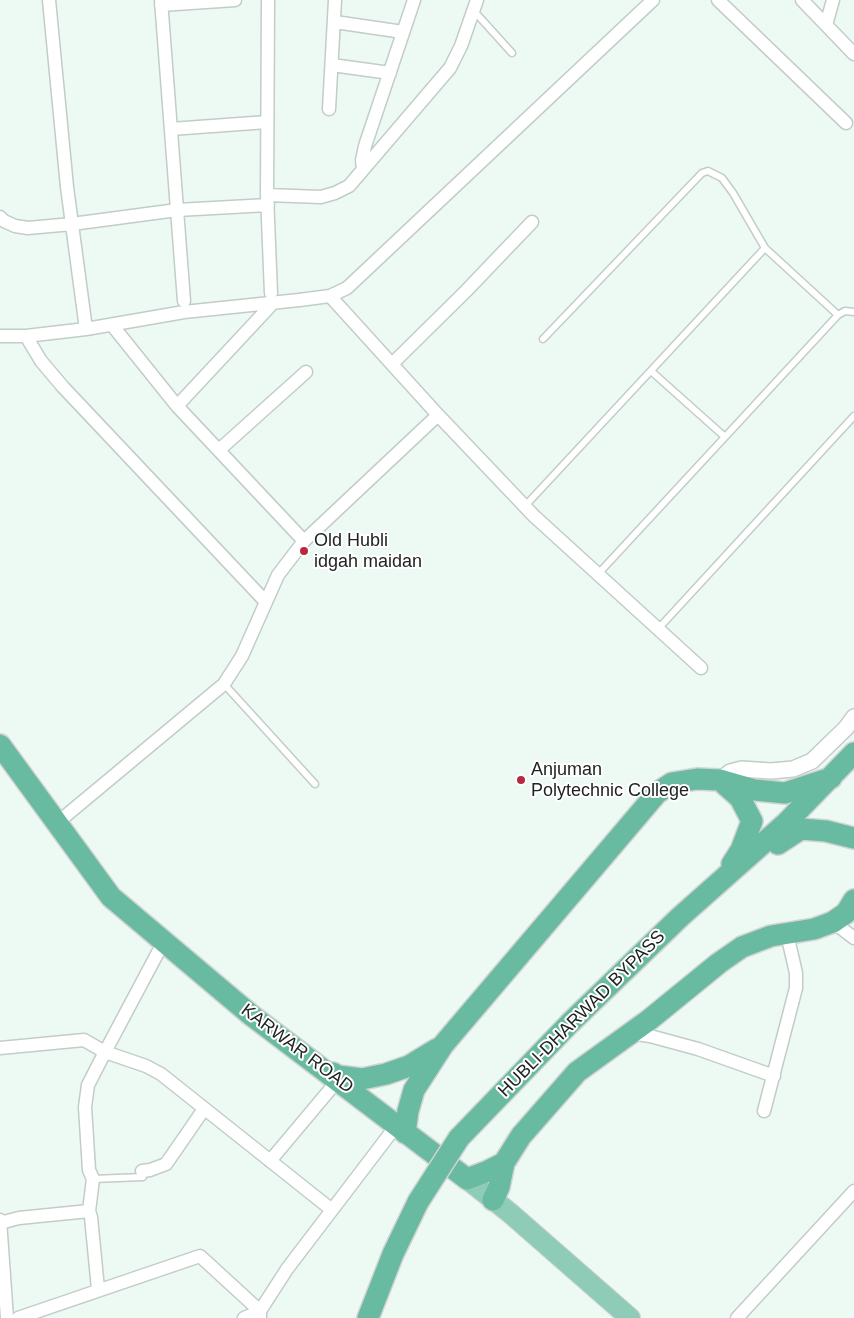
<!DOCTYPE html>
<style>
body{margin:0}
canvas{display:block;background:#edf9f3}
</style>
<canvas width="854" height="1318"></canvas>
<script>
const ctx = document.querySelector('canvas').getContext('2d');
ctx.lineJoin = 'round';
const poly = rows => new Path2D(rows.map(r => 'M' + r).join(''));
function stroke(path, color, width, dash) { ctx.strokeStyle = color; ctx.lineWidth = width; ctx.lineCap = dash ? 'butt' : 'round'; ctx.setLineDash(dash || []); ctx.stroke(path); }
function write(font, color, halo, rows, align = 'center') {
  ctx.font = font + ' Helvetica,sans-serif'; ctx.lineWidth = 4; ctx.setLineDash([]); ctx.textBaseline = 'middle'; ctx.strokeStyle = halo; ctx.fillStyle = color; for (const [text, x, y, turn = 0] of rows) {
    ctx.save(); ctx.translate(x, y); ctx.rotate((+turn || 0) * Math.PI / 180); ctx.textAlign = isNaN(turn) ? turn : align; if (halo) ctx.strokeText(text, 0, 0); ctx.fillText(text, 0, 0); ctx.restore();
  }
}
const service = poly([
 [474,11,512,53],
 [543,339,702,173,708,171,722,178,733,193,765,248,838,315],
 [651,371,725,437],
 [525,506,765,248],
 [598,574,838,315,845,311,854,312],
 [658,629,854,416],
 [224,684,315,784],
 [93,1179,143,1177]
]);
const minor = poly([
 [49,0,67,187,86,329],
 [161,0,184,301],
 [268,0,267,195,271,293],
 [718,0,846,123],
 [802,0,854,54],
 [161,5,235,0],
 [335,22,403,32],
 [826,25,833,0],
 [332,65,390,73],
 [329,109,335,0],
 [171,129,267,122],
 [363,169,362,160,365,146,414,0],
 [267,195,321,197,335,193,349,186,450,68,461,46,477,0],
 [0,217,4,221,15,226,28,228,72,224,177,210,268,205],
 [330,296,438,415,534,516,701,668],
 [112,325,177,406,304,541],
 [0,336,26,336,86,329,184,312,299,300,330,296,347,288,653,0],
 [26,336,41,361,63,387,265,601],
 [392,364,466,291,532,222],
 [177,406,274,302],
 [219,450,306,372],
 [57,823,224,684,242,656,278,575,304,541,438,415],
 [833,922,854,938],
 [630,1033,650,1036,698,1049,774,1076],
 [0,1048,84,1040,105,1052,164,941],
 [764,1111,796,988,796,973,787,934],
 [270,1161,338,1080],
 [142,1171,150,1170,166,1164,204,1109],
 [0,1220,7,1318],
 [0,1223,19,1218,89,1211],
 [98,1289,91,1217,89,1211,93,1179,89,1170,85,1107,88,1085,105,1052,146,1066,161,1074,332,1210],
 [18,1318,200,1256,260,1311,244,1318],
 [260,1318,260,1311,287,1269,396,1126],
 [737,1318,854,1191]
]);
const tertiary = poly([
 [720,780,730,772,742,769,771,771,793,769,812,761,846,728,854,717]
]);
const primary = poly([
 [467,1179,510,1213,630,1318]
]);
const trunk = poly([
 [0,745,111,897,251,1015,467,1179,488,1171,504,1163],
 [722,782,740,798,752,821,741,850,732,864],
 [778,844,801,829,826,831,854,838],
 [333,1073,338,1076,362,1079,386,1074,409,1066,437,1049],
 [405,1133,408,1111,414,1090,443,1045,657,793,672,783,697,779,720,780,755,790,785,793,831,778],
 [459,1138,570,1023,680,917,786,823,854,753],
 [493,1200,499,1187,504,1163,521,1136,577,1072,649,1020,719,963,742,947,771,936,814,929,833,922,846,913,854,900],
 [368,1318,393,1254,418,1202]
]);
const trunkBridge = poly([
 [418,1202,459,1138]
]);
const markers = [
 [304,551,5,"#b9283e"],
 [521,780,5,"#b9283e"]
];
const poiNames = [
 ["Old Hubli",314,541],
 ["idgah maidan",314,562],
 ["Anjuman",531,770],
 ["Polytechnic College",531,791]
];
const streetNames = [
 ["HUBLI-DHARWAD BYPASS",582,1014,-45],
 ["KARWAR ROAD",297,1049,37]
];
stroke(service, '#c2cdc8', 9);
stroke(minor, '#c2cdc8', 15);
stroke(tertiary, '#c2cdc8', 18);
stroke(primary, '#d2d3d3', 22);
stroke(trunk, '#d2d3d3', 24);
stroke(service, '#fff', 6);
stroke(minor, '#fff', 12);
stroke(tertiary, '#fff', 15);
stroke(primary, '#8eccb8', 20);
stroke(trunk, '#68bba0', 21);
stroke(trunkBridge, '#d2d3d3', 24, []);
stroke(trunkBridge, '#68bba0', 21);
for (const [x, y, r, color] of markers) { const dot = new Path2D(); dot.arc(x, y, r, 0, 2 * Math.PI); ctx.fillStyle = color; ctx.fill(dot); stroke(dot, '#fff', 2); }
write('18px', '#202422', '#fff', poiNames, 'left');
write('18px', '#202422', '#fff', streetNames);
</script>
